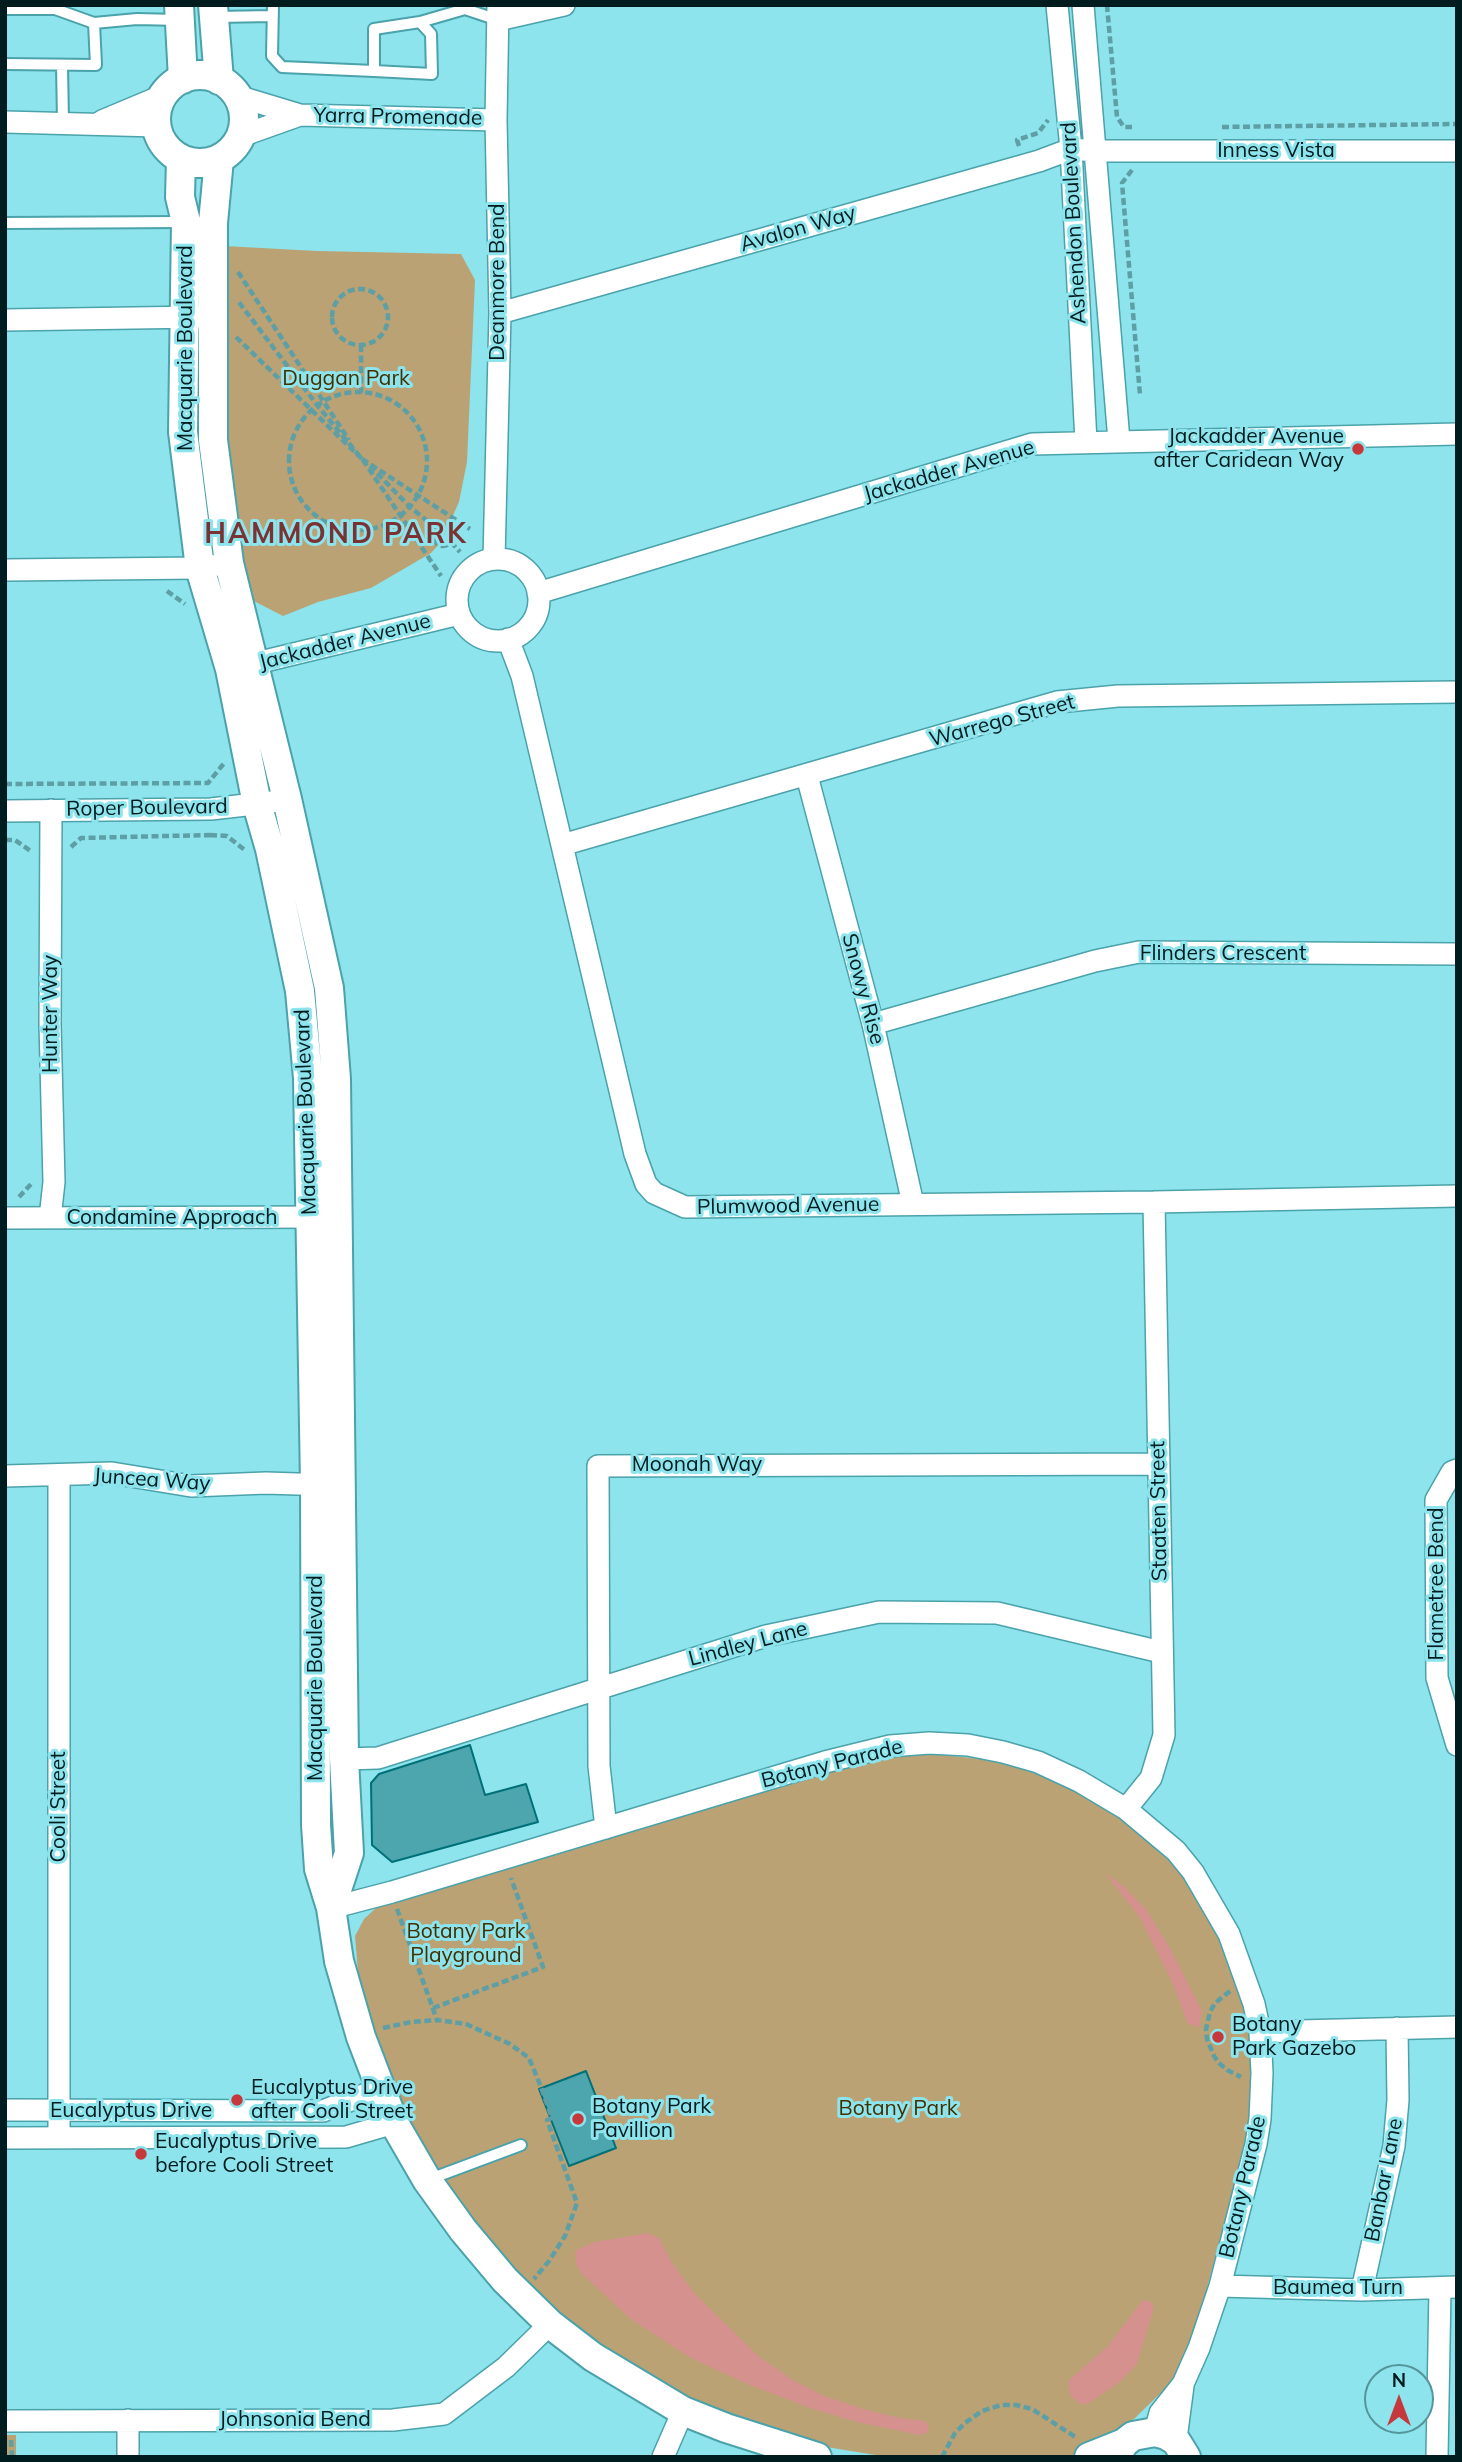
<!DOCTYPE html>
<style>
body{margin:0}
#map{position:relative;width:1462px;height:2462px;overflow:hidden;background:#8de4ec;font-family:Mulish,sans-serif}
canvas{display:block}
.frame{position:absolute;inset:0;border:7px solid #011c1e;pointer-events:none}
.north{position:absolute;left:1364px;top:2364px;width:70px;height:70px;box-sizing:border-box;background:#8de4ec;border:2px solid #55949a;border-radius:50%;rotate:0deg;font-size:19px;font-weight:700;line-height:28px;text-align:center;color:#011c1e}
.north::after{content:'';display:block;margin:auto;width:24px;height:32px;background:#c7383d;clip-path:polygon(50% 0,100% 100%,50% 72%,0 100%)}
</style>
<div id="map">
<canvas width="1462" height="2462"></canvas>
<div class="frame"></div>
<div class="north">N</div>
</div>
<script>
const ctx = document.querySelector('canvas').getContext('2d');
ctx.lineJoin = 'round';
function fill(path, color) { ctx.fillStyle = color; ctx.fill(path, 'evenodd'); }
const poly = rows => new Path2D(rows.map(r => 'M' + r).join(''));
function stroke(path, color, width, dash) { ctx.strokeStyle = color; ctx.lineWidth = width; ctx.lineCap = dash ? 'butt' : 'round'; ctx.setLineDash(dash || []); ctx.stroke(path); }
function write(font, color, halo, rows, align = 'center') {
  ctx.font = font + ' Mulish,sans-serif'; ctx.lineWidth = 6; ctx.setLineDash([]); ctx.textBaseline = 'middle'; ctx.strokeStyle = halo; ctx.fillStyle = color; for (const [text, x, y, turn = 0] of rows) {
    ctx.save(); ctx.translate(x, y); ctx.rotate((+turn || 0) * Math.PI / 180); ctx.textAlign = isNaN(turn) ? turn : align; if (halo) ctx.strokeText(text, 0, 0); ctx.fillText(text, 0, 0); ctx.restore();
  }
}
const green = poly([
 [224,246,317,251,461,254,475,280,467,462,459,502,441,542,431,553,371,588,318,602,283,616,248,598,226,492],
 [933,1754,982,1759,1019,1768,1057,1781,1082,1793,1120,1817,1175,1866,1195,1893,1214,1925,1232,1967,1248,2021,1252,2076,1247,2136,1198,2322,1186,2355,1172,2382,1135,2418,1098,2445,1070,2457,888,2457,814,2445,692,2402,626,2365,536,2296,456,2205,391,2089,359,1983,355,1936,364,1919,376,1908,839,1767,884,1757],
 [5,2435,16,2435,16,2457,5,2457]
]);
const water = poly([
 [1105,1873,1122,1885,1146,1909,1171,1950,1202,2011,1199,2027,1188,2024,1172,1982,1140,1918],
 [648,2233,659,2238,671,2261,694,2293,757,2355,791,2379,824,2396,863,2409,900,2418,925,2421,929,2427,927,2433,920,2435,857,2422,813,2409,750,2385,691,2358,632,2320,582,2274,577,2266,575,2253,578,2249,595,2242],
 [1147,2300,1153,2304,1153,2311,1137,2364,1120,2382,1087,2404,1080,2404,1070,2395,1068,2381,1108,2346,1142,2301]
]);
const building = poly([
 [470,1745,485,1795,526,1784,538,1822,392,1862,372,1845,371,1783,379,1774,470,1745],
 [586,2071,616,2148,569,2166,539,2089,586,2071]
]);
const path = poly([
 [1107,5,1117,117,1124,127,1132,127],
 [1222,127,1457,124],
 [1019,146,1017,140,1038,133,1048,120],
 [1132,170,1122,183,1140,395],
 [238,272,349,440],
 '332 317a28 28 0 1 1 56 0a28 28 0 1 1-56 0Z',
 [236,337,362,459,317,405,238,301],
 [361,345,361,393],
 '289 461a69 69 0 1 1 138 0a69 69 0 1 1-138 0Z',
 [362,459,470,529],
 [363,460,441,576],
 [370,466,410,507,437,529],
 '433 536a10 10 0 1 1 20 0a10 10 0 1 1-20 0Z',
 [451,542,460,552],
 [167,591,185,604],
 [5,784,208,783,225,762],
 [210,835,227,836,246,851],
 [5,840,15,840,32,852],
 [71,847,81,838,210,835,211,833],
 [19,1197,32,1183],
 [397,1909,437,2020,466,2024,510,2044,529,2058,541,2087,552,2118,547,2120,577,2203,565,2236,549,2261,534,2279],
 [1230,1991,1215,2003,1210,2012,1206,2029,1207,2039,1214,2056,1219,2063,1227,2070,1241,2077],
 [433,2008,543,1967,511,1878],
 [383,2028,411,2022,437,2020],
 [11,2440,12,2457],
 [942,2457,955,2433,965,2423,982,2411,1001,2405,1016,2405,1032,2409,1077,2438]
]);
const lane = poly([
 [273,5,272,56,282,67,374,71,374,29,420,22,465,9,464,5],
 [5,9,55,9,94,23,137,19,179,20],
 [465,9,498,20],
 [216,17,273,16],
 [5,64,96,65,94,23],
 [62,65,63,122],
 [374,71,432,74,431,34,420,22],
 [5,223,184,222],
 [430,2179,521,2145]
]);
const street = poly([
 [1057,5,1071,149,1086,442],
 [1083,5,1119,441],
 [498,20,564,5],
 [237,96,300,115,496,120],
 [102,121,164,95],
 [5,122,157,126],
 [241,136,300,115],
 [500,313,1039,161,1071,149,1095,151,1457,151],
 [5,320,199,317],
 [494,559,500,313,496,120,498,5],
 '457 600a41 41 0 1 1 82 0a41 41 0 1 1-82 0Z',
 [5,570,200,568,229,563],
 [538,593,1032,444,1457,434],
 [508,639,522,676,635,1154,646,1184,654,1193,685,1207,1154,1202,1457,1196],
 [240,667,459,614],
 [807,776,873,1024,913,1204],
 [5,811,211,809,272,802],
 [562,845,1057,702,1118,696,1457,692],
 [873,1024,1095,961,1139,952,1457,954],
 [5,1218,325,1217],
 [50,1218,54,1182,50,1023,51,810],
 [1457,1470,1452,1472,1436,1500,1437,1678,1457,1745],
 [5,1476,112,1473,191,1486,266,1483,329,1485],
 [59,1476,59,2138],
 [344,1759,378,1758,766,1636,879,1612,997,1613,1161,1652],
 [1126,1809,1151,1778,1164,1735,1154,1202],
 [606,1828,599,1766,598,1466,1158,1464],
 [331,1908,392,1892,825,1762,890,1746,929,1743,968,1745,1003,1752,1038,1762,1079,1781,1126,1809,1176,1851,1193,1872,1229,1934,1254,2004,1260,2032,1262,2073,1260,2119,1256,2144,1220,2286,1199,2348,1183,2384,1160,2413,1155,2432],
 [1260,2032,1457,2027],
 [5,2110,323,2111,379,2089],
 [5,2138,346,2137,394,2123],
 [1220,2286,1362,2290,1457,2287],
 [1362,2290,1394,2146,1398,2100,1397,2028],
 [1183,2386,1176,2439,1183,2450],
 [128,2420,128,2457],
 [5,2421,393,2420,444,2414,506,2367,550,2324],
 [663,2457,683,2411],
 [1437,2457,1440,2288]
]);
const secondary = poly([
 [179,5,183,79],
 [213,5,219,80],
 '156 119a44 44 0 1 1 88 0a44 44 0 1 1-88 0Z',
 [181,159,180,197,186,222,183,432,200,568,230,669,257,804,270,849,300,991,308,1078,315,1484,316,1825,319,1869,331,1908,339,1961,361,2037,394,2123,427,2180,463,2230,505,2280,550,2324,593,2357,683,2411,726,2428,817,2457],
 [219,159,213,223,213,440,229,563,287,799,329,988,336,1079,344,1759,349,1853,331,1908],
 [1089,2457,1124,2443],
 [1116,2457,1124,2443,1133,2436,1155,2432,1166,2435,1176,2441,1186,2457]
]);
const markers = [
 [1358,449,7,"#c7383d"],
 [1218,2037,7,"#c7383d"],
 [237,2100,7,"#c7383d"],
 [578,2119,7,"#c7383d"],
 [141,2154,7,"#c7383d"]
];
const streetNames = [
 ["Yarra Promenade",398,117,1],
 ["Inness Vista",1276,151],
 ["Ashendon Boulevard",1074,223,-93],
 ["Avalon Way",798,229,-16],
 ["Deanmore Bend",498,282,-90],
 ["Macquarie Boulevard",186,348,-90],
 ["Jackadder Avenue",949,471,-16],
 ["Jackadder Avenue",345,642,-14],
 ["Warrego Street",1002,721,-15],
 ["Roper Boulevard",147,808,-1],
 ["Flinders Crescent",1223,954],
 ["Snowy Rise",863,989,75],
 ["Hunter Way",51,1014,-90],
 ["Macquarie Boulevard",306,1112,-92],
 ["Plumwood Avenue",788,1206,-1],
 ["Condamine Approach",172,1218],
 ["Moonah Way",697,1465],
 ["Juncea Way",152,1480,4],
 ["Staaten Street",1159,1511,-91],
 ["Flametree Bend",1437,1584,-90],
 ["Lindley Lane",748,1644,-15],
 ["Macquarie Boulevard",316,1678,-90],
 ["Botany Parade",832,1764,-14],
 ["Cooli Street",59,1807,-90],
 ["Eucalyptus Drive",131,2111],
 ["Banbar Lane",1384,2180,-79],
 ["Botany Parade",1243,2187,-77],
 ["Baumea Turn",1338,2288],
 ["Johnsonia Bend",295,2420]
];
const parkNames = [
 ["Duggan Park",346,379],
 ["Botany Park",466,1932],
 ["Playground",466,1956],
 ["Botany Park",898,2109]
];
const poiNames = [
 ["Jackadder Avenue",1344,437,"right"],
 ["after Caridean Way",1344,461,"right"],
 ["Botany",1232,2025],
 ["Park Gazebo",1232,2049],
 ["Eucalyptus Drive",251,2088],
 ["after Cooli Street",251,2112],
 ["Botany Park",592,2107],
 ["Pavillion",592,2131],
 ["Eucalyptus Drive",155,2142],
 ["before Cooli Street",155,2166]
];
const districtNames = [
 ["HAMMOND PARK",336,535]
];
fill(green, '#baa274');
fill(water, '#d5918d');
fill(building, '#4da5ad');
stroke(building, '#007078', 2);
stroke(lane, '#4aa2aa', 14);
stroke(street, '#4aa2aa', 24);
stroke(secondary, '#4aa2aa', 32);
stroke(path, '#5d9fa5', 4.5, [7, 3.5]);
stroke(lane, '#fff', 10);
stroke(street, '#fff', 21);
stroke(secondary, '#fff', 28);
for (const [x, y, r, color] of markers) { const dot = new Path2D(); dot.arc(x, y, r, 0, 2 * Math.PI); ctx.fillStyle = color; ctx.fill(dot); stroke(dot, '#8de4ec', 2.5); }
write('21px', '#011c1e', '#8de4ec', streetNames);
write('21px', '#432f00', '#8de4ec', parkNames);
write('21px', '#011c1e', '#8de4ec', poiNames, 'left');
ctx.letterSpacing = '2px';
write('bold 28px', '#7a3332', '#8de4ec', districtNames);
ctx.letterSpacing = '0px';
</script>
